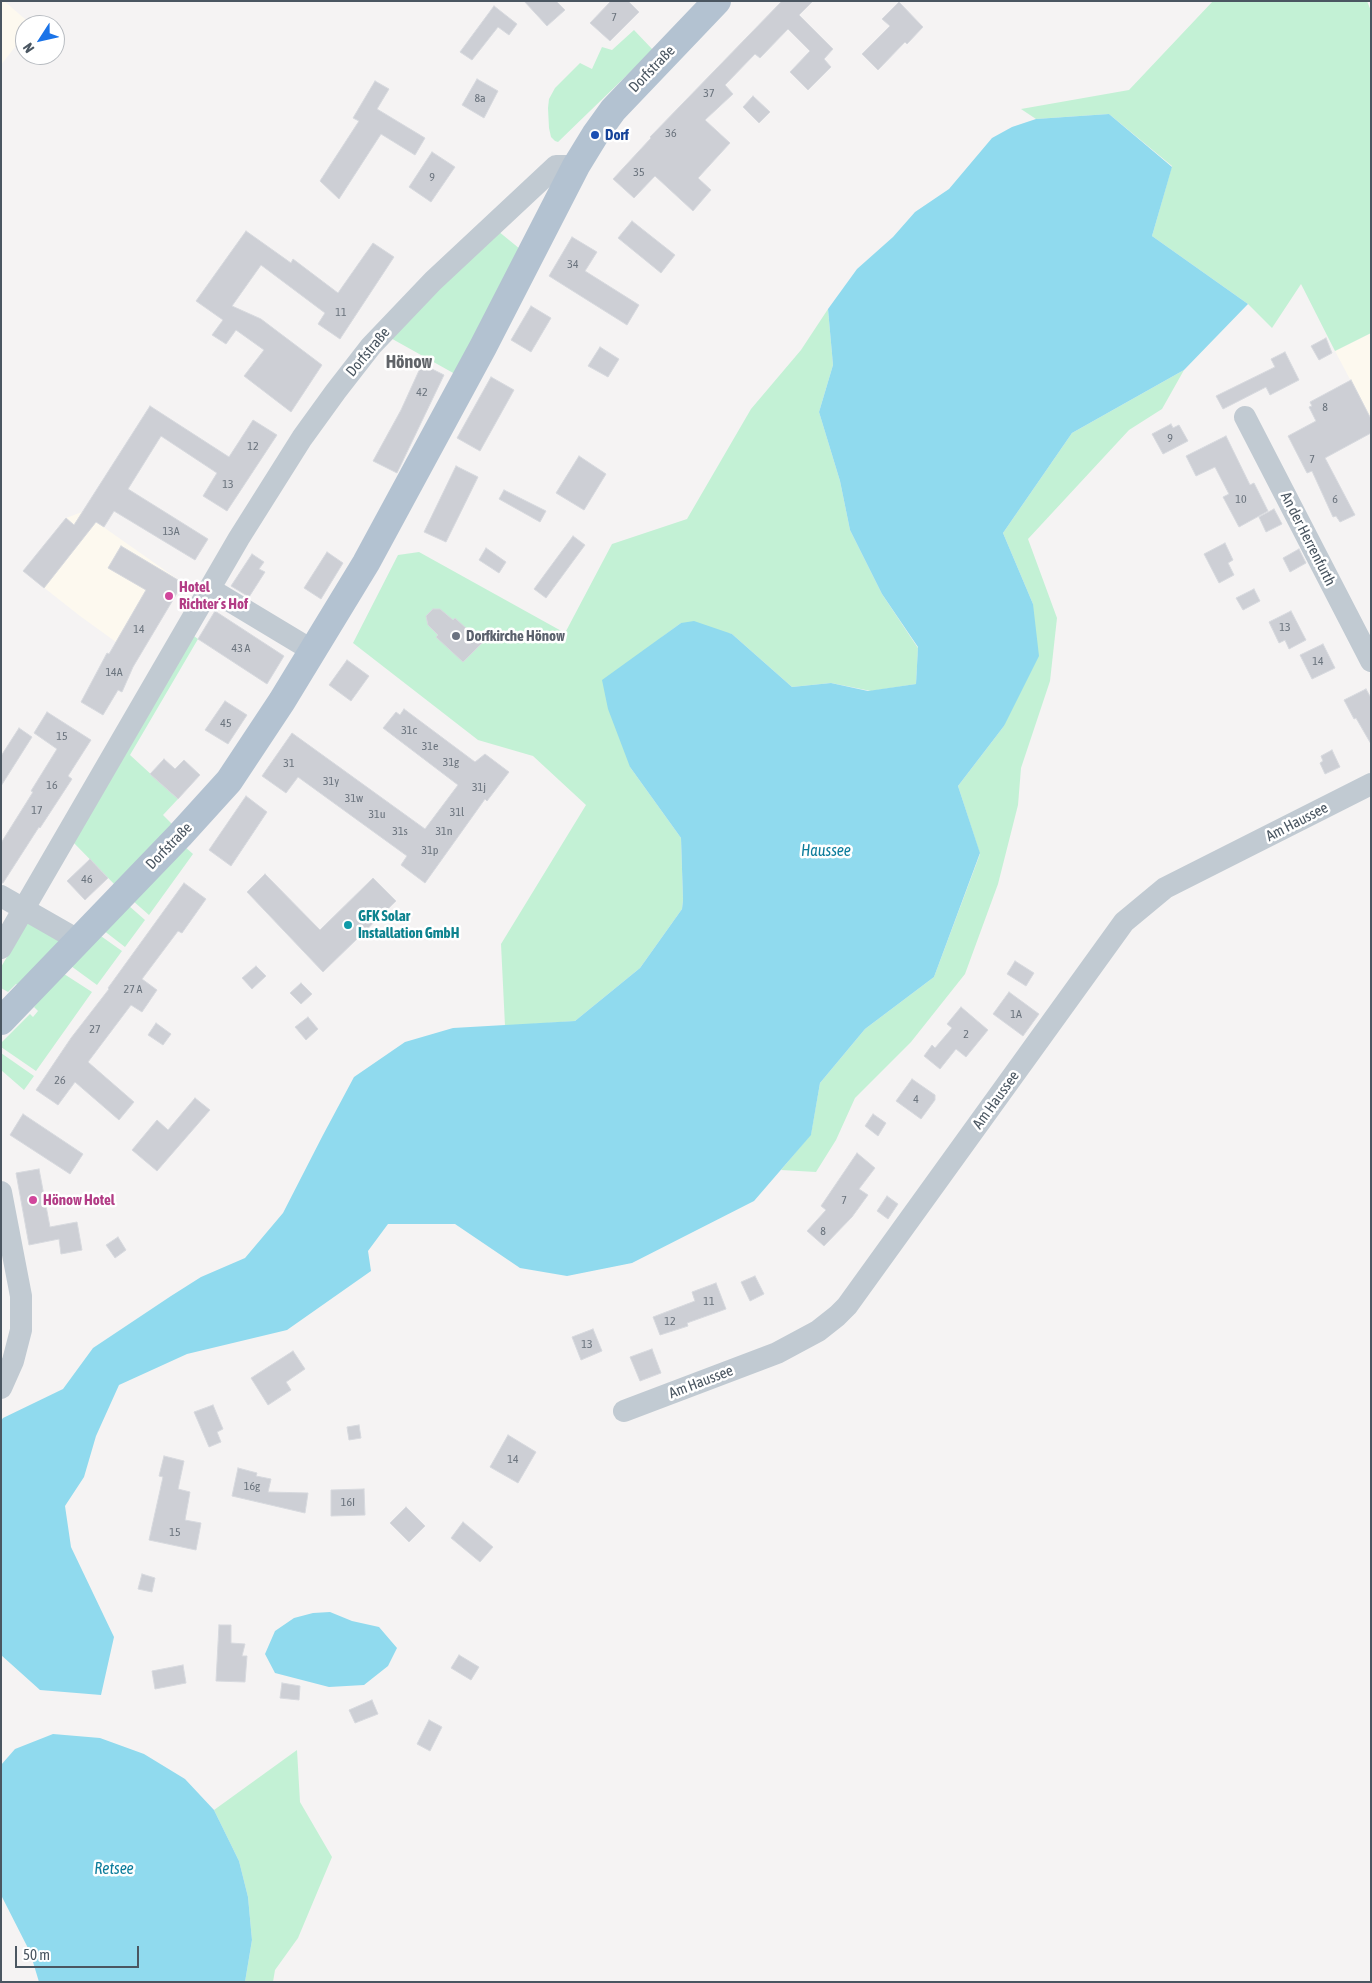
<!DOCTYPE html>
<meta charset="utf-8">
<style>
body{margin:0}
#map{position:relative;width:1372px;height:1983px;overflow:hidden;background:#f5f3f3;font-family:"Asap Condensed",sans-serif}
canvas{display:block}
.frame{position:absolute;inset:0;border:2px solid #4a5661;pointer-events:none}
.north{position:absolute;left:15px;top:15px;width:50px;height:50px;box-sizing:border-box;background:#fff;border:1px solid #b7bbc0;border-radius:50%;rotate:235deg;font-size:14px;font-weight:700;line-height:20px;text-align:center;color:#4a5661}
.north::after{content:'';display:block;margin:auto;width:18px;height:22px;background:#1a73e8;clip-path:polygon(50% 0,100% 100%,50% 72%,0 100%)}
.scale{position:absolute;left:15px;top:1946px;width:124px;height:22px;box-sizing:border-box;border:2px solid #4a5661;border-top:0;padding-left:6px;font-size:15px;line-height:18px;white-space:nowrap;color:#4a5661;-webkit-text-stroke:4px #fff;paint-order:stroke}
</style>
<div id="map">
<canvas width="1372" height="1983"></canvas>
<div class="frame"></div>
<div class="north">N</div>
<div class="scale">50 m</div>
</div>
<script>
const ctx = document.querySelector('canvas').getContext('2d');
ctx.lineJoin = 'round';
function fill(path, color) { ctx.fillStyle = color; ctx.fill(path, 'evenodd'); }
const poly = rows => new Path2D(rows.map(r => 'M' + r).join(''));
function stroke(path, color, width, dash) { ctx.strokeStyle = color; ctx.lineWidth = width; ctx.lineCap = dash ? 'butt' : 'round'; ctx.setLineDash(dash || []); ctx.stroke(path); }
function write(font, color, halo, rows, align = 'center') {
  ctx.font = font + ' "Asap Condensed",sans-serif'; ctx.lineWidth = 5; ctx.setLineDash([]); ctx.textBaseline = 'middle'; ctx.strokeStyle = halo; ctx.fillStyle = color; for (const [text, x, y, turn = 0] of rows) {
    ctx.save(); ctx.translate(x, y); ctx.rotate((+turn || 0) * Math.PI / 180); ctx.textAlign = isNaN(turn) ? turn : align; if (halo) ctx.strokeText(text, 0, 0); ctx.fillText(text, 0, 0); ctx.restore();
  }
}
const commercial = poly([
 [1,1,4,1,32,25,25,25,25,34,1,65],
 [1371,333,1371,419,1335,351],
 [82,512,183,583,140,655,116,642,80,616,23,571,66,518]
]);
const green = poly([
 [1213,1,1367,1,1371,11,1371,333,1335,351,1301,284,1272,328,1248,304,1152,236,1172,166,1109,114,1036,119,1021,109,1129,90],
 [634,30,653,50,558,142,555,141,551,137,549,128,548,108,549,99,555,88,580,63,592,69,602,47,612,50],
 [498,231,520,249,455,374,387,336],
 [828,309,833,365,819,412,840,481,850,530,882,594,918,648,916,684,871,691,831,683,792,687,732,634,681,623,662,637,630,767,681,838,683,900,682,909,640,968,575,1021,505,1026,501,944,586,805,533,756,478,740,353,643,398,555,419,552,565,633,612,544,687,519,751,409,801,350],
 [1184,370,1162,409,1129,430,1028,539,1057,618,1050,681,1021,768,1018,805,998,884,965,974,911,1042,855,1098,836,1140,816,1172,781,1170,811,1134,820,1083,865,1029,934,977,980,854,958,786,1004,726,1033,604,1003,533,1072,433],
 [191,634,198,639,130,755,178,799,163,815,175,827,117,887,72,841],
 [184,846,193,854,149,915,132,900],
 [128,905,145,920,125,947,103,930],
 [30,918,65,939,20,986,16,984,8,992,1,988,1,967],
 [98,934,122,951,97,985,71,966],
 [61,972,92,992,36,1071,1,1047,1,1043,30,1014,33,1017,38,1011,34,1007],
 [1,1053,34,1076,24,1090,1,1070],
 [297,1750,300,1802,332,1857,298,1938,275,1970,273,1982,245,1982,252,1940,248,1897,239,1861,214,1810]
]);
const water = poly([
 [1109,114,1172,167,1152,236,1248,304,1184,370,1072,433,1003,533,1033,604,1039,656,1004,726,958,786,980,853,934,977,865,1029,820,1083,811,1135,754,1201,632,1263,567,1276,520,1268,455,1224,388,1224,368,1251,371,1271,287,1330,187,1354,119,1385,96,1436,84,1477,65,1506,71,1547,114,1637,101,1695,40,1690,1,1655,1,1421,3,1418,63,1389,93,1348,171,1296,201,1277,245,1258,283,1213,323,1135,354,1077,405,1042,453,1028,575,1021,640,968,682,909,683,900,681,838,630,767,608,709,602,680,681,623,694,621,732,634,792,687,831,683,868,691,916,684,918,647,882,594,850,530,840,481,819,412,833,365,828,309,857,269,893,237,915,212,949,189,992,138,1012,127,1036,119],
 [330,1612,352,1621,379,1627,397,1648,388,1666,364,1685,329,1687,275,1673,265,1654,275,1631,294,1618,313,1613],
 [53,1734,100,1738,144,1754,185,1779,214,1810,239,1861,248,1897,252,1940,245,1982,39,1982,30,1952,1,1895,1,1765,15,1749]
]);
const building = poly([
 [524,1,556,1,565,10,547,26,524,1],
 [611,1,628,1,639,12,610,41,590,23,611,1],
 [782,1,813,1,799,15,833,49,824,59,831,67,808,90,790,72,810,51,788,29,760,58,755,54,725,85,733,94,705,120,730,143,698,178,711,190,693,211,655,176,634,198,613,179,651,138,650,137,782,1],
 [899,2,923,27,907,44,905,42,878,70,862,54,890,26,882,19,899,2],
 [494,6,517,24,509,35,498,27,472,60,460,52,494,6],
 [477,79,498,91,484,118,462,105,477,79],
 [375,81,389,89,377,109,425,138,415,155,381,134,339,199,320,181,359,121,353,118,375,81],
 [753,96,770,112,759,123,743,107,753,96],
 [432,152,455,167,431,202,409,187,432,152],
 [632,221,675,255,661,273,618,238,632,221],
 [246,231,291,263,293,259,338,293,373,243,394,257,340,339,318,324,325,313,261,265,232,306,261,319,322,365,291,412,244,376,264,350,236,330,226,344,212,335,223,320,196,301,246,231],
 [572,237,597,252,585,271,639,305,627,325,549,276,572,237],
 [531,306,551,318,531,352,511,340,531,306],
 [1326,338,1332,353,1319,360,1311,346,1326,338],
 [600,347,619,359,608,377,588,366,600,347],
 [1285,352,1299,380,1270,395,1266,387,1223,409,1216,396,1275,367,1271,359,1285,352],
 [422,364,444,375,397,473,373,461,401,410,422,364],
 [491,377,514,390,480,451,457,438,491,377],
 [1351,380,1371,419,1371,433,1325,458,1355,515,1340,522,1336,516,1333,517,1312,471,1307,473,1288,436,1316,421,1309,407,1312,406,1310,402,1351,380],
 [150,406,229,457,253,420,277,435,227,511,203,496,217,473,161,436,128,489,208,539,195,560,114,511,104,527,96,522,44,588,23,571,66,518,74,525,150,406],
 [1171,424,1173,428,1179,425,1188,441,1163,454,1152,434,1171,424],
 [1226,436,1250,485,1254,483,1268,511,1239,527,1223,497,1229,494,1215,467,1196,476,1186,456,1226,436],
 [579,456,606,474,584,510,556,493,579,456],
 [456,466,478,477,446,542,424,532,456,466],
 [504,490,546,511,540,522,499,499,504,490],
 [1274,509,1282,524,1266,532,1259,517,1274,509],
 [573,536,585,545,546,598,534,589,573,536],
 [1225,543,1233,560,1228,563,1234,575,1219,583,1204,554,1225,543],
 [121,546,183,583,133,667,122,692,118,690,103,715,81,702,107,653,109,654,146,590,108,568,121,546],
 [486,548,506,562,499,573,479,560,486,548],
 [1299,549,1306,563,1290,572,1283,558,1299,549],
 [327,552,343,563,321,599,304,588,327,552],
 [252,554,264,562,259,569,265,572,249,597,231,586,252,554],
 [1254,589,1260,601,1243,610,1236,598,1254,589],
 [433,609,440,609,453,620,455,618,482,643,463,662,436,637,438,635,428,625,426,616,433,609],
 [215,611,284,656,267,684,198,639,215,611],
 [1291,611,1306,640,1289,649,1285,640,1279,643,1269,622,1291,611],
 [1323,644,1335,668,1312,679,1300,655,1323,644],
 [347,660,369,676,351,701,329,685,347,660],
 [1366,689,1371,698,1371,744,1356,718,1354,719,1344,700,1366,689],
 [225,701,247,715,228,744,205,730,225,701],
 [404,709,475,762,485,754,509,772,487,801,485,799,425,883,401,865,407,856,298,777,286,793,262,776,292,733,425,829,458,785,383,728,396,712,400,715,404,709],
 [47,712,91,740,68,776,72,779,40,828,39,827,3,883,1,883,1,843,33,792,31,791,57,749,34,733,47,712],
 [19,728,32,737,1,786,1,756,19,728],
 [1332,750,1340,767,1325,774,1320,763,1323,761,1321,756,1332,750],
 [164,759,175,769,184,760,200,775,178,799,150,774,164,759],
 [246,796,267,812,231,866,209,850,246,796],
 [90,859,108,878,85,900,67,881,90,859],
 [265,874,320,930,373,878,396,901,323,972,247,892,265,874],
 [184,883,206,899,182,933,178,931,142,979,157,990,142,1012,131,1005,88,1062,134,1102,119,1120,75,1082,58,1105,36,1090,71,1038,109,989,108,988,184,883],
 [1015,961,1034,973,1026,986,1007,974,1015,961],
 [256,966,266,976,252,989,242,978,256,966],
 [301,983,312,994,301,1004,290,993,301,983],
 [1009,992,1039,1014,1023,1036,993,1014,1009,992],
 [961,1007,988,1030,966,1057,956,1049,940,1069,924,1056,932,1045,935,1048,952,1028,947,1024,961,1007],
 [308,1017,318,1029,306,1040,295,1027,308,1017],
 [156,1023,171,1034,163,1045,148,1035,156,1023],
 [912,1079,935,1095,935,1100,921,1119,896,1101,912,1079],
 [195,1098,210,1110,157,1171,132,1150,157,1120,168,1130,195,1098],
 [23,1114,83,1154,70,1174,10,1135,23,1114],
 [873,1114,886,1123,878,1136,865,1126,873,1114],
 [857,1153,875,1168,859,1189,868,1195,852,1217,824,1246,807,1231,826,1210,821,1206,857,1153],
 [39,1169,50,1227,77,1222,82,1250,61,1254,59,1239,29,1245,16,1173,39,1169],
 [887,1196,898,1204,888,1219,877,1211,887,1196],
 [118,1237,126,1250,115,1258,106,1245,118,1237],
 [755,1276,764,1294,750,1301,741,1282,755,1276],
 [716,1283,726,1309,687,1323,688,1326,660,1335,653,1317,695,1301,692,1292,716,1283],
 [593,1329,602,1351,581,1360,572,1337,593,1329],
 [652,1349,661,1373,640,1381,630,1357,652,1349],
 [293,1351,305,1369,286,1382,291,1390,268,1405,251,1378,293,1351],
 [213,1405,223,1429,217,1432,221,1442,209,1447,194,1412,213,1405],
 [359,1425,361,1438,349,1440,347,1427,359,1425],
 [508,1435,536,1452,518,1483,490,1467,508,1435],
 [164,1456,184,1461,178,1489,190,1492,185,1520,201,1523,196,1550,149,1540,163,1477,159,1476,164,1456],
 [238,1468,257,1473,256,1476,271,1479,268,1492,308,1493,305,1513,232,1496,238,1468],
 [364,1489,365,1515,331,1516,331,1490,364,1489],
 [406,1507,425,1526,409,1542,390,1523,406,1507],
 [463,1522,493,1547,480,1562,451,1538,463,1522],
 [142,1574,155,1578,152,1592,138,1589,142,1574],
 [219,1625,231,1625,231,1643,245,1644,242,1656,247,1656,245,1682,216,1681,219,1625],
 [459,1655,479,1667,471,1680,451,1668,459,1655],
 [183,1665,186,1683,155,1689,152,1671,183,1665],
 [282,1683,300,1686,299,1700,280,1698,282,1683],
 [372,1700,378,1714,355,1723,349,1710,372,1700],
 [429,1720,442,1727,430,1751,417,1744,429,1720]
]);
const minor = poly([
 [1245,417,1371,661],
 [210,589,313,651],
 [1,896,78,940],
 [1,948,239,538,302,438,336,391,371,346,433,281,556,166,576,166],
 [1,1192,21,1296,21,1330,13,1361,1,1388],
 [624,1411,777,1353,818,1331,837,1316,847,1306,1124,922,1165,888,1371,784]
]);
const major = poly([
 [1,1021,180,835,229,781,282,701,366,563,483,347,576,166,595,135,613,110,717,1]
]);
const markers = [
 [595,135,5,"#1a4fb4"],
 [169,596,5,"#d1479c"],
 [456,636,5,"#6b7280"],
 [348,925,5,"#0f9aa8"],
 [33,1200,5,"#d1479c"]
];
const numberNames = [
 ["7",614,17],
 ["37",709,93],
 ["8a",480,98],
 ["36",671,133],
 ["35",639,172],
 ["9",432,177],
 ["34",573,264],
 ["11",341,312],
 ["42",422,392],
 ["8",1325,407],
 ["9",1170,438],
 ["12",253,446],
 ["7",1312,459],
 ["13",228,484],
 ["10",1241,499],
 ["6",1335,499],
 ["13A",171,531],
 ["13",1285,627],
 ["14",139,629],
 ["43 A",241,648],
 ["14",1318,661],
 ["14A",114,672],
 ["45",226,723],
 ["31c",409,730],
 ["15",62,736],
 ["31e",430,746],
 ["31g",451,762],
 ["31",289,763],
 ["31y",331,781],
 ["16",52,785],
 ["31j",479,787],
 ["31w",354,798],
 ["17",37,810],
 ["31l",457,812],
 ["31u",377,814],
 ["31s",400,831],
 ["31n",444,831],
 ["31p",430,850],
 ["46",87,879],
 ["27 A",133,989],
 ["1A",1016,1014],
 ["27",95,1029],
 ["2",966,1034],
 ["26",60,1080],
 ["4",916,1099],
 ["7",844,1200],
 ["8",823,1231],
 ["11",709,1301],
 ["12",670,1321],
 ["13",587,1344],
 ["14",513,1459],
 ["16g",252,1486],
 ["16I",348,1502],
 ["15",175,1532]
];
const streetNames = [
 ["Dorfstraße",652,69,-46],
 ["Dorfstraße",368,352,-50],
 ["An der Herrenfurth",1308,539,63],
 ["Am Haussee",1297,822,-27],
 ["Dorfstraße",169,846,-46],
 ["Am Haussee",996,1100,-54],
 ["Am Haussee",701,1382,-21]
];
const transitNames = [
 ["Dorf",605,135]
];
const hotelNames = [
 ["Hotel",179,587],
 ["Richter´s Hof",179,604],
 ["Hönow Hotel",43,1200]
];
const worshipNames = [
 ["Dorfkirche Hönow",466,636]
];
const cultureNames = [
 ["GFK Solar",358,916],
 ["Installation GmbH",358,933]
];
const waterNames = [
 ["Haussee",826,851],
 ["Retsee",114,1869]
];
const quarterNames = [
 ["Hönow",409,362]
];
fill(commercial, '#fdf9ef');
fill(green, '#c3f1d5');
fill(water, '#90daee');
fill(building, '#cdcfd5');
stroke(building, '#d7d9de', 1);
stroke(minor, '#c1cad2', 22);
stroke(major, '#b3c2d1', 28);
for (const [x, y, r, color] of markers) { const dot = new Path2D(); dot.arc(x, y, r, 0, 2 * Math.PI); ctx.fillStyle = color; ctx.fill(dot); stroke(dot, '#fff', 2); }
write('12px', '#6b747e', null, numberNames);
write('15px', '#4a5661', '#fff', streetNames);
write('bold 15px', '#164399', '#fff', transitNames, 'left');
write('bold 15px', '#b23c85', '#fff', hotelNames, 'left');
write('bold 15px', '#5b616d', '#fff', worshipNames, 'left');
write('bold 15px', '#0d838f', '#fff', cultureNames, 'left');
write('italic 16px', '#0c7c9b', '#fff', waterNames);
write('bold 18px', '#5f6368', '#fff', quarterNames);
</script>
